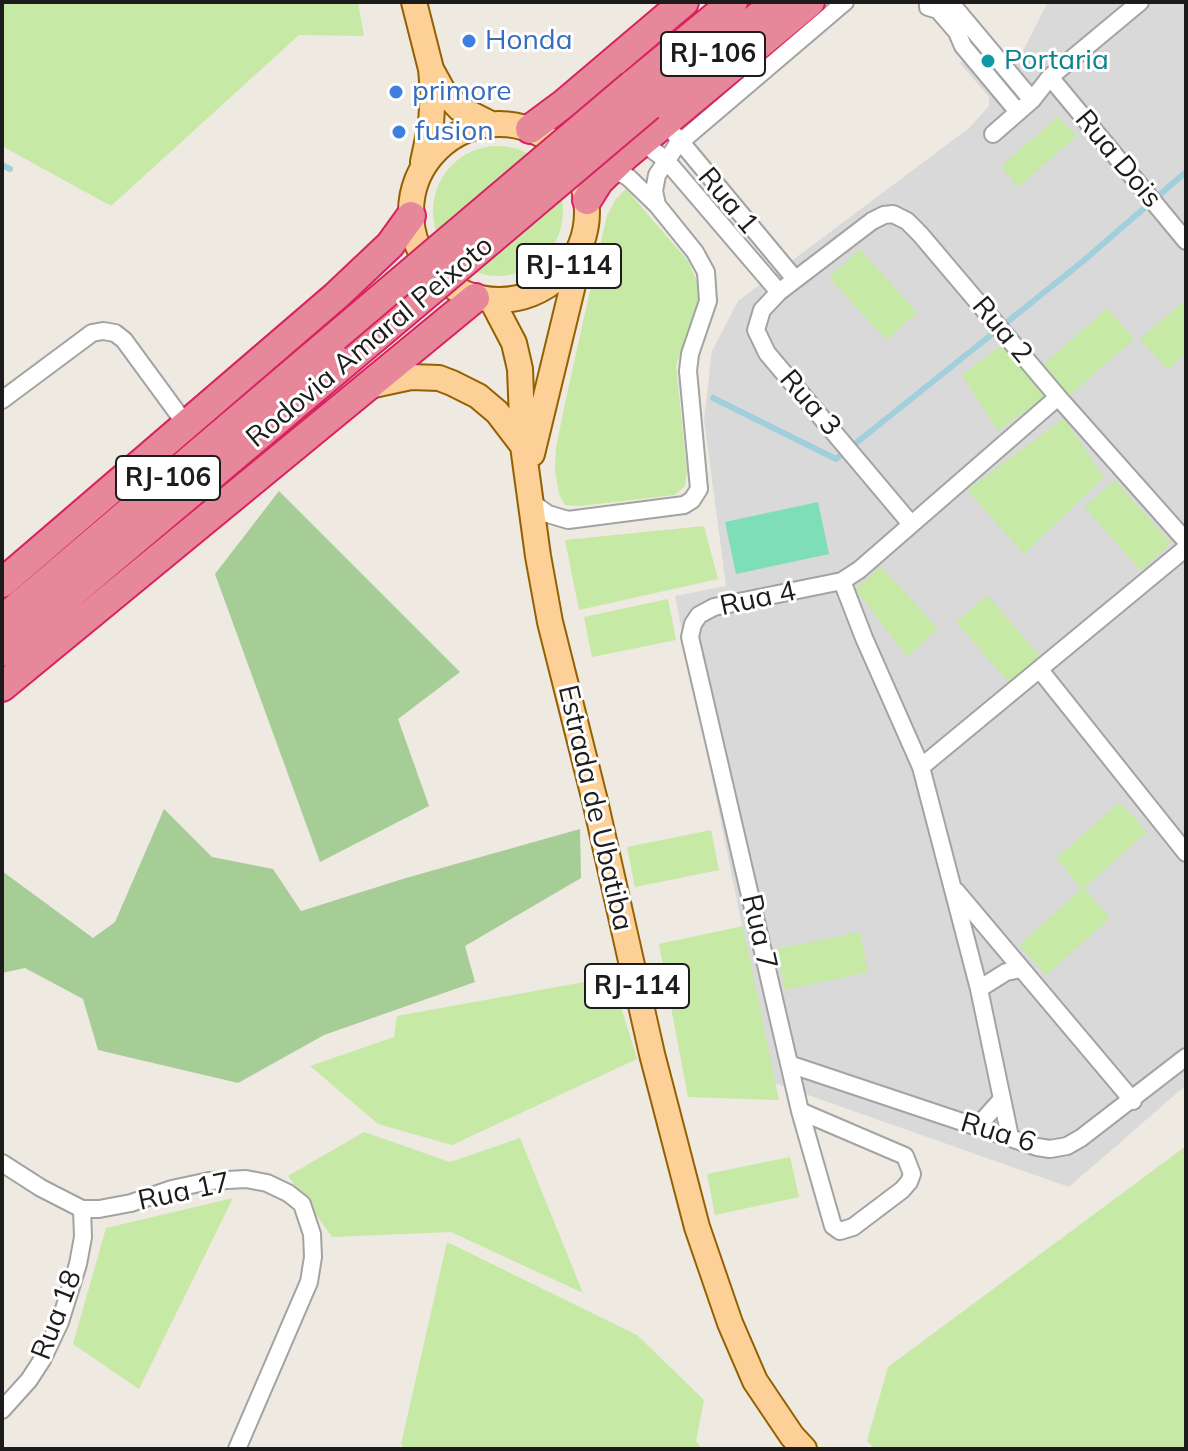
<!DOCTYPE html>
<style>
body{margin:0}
#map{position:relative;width:1188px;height:1451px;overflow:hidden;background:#eee9e1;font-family:Mulish,sans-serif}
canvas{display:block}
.frame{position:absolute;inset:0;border:4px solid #1c1c1c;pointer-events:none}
</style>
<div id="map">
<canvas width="1188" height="1451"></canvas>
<div class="frame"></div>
</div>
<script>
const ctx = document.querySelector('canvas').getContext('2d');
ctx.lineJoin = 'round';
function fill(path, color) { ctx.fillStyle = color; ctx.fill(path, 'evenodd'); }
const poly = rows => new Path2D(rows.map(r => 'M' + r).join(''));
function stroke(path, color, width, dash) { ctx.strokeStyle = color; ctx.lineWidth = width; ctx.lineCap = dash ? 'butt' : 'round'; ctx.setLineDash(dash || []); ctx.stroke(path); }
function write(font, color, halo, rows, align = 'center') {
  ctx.font = font + ' Mulish,sans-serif'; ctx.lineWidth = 6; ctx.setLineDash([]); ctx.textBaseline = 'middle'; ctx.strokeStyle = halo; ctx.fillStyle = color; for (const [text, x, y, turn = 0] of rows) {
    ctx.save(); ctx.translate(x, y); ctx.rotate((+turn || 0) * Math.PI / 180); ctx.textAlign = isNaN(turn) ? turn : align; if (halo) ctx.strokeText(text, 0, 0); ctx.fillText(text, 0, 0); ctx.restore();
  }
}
const residential = poly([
 [1048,2,1186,2,1186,1085,1069,1187,774,1083,675,596,726,586,704,419,712,351,738,301,969,128,989,106,989,97,960,63,988,38,1014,68]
]);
const grass = poly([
 [2,2,358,2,364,36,299,35,111,206,2,146],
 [1058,117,1077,136,1018,187,1001,166],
 '433 211a65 65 0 1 1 130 0a65 65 0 1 1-130 0Z',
 [626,189,688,261,700,288,698,308,676,365,687,471,685,486,675,495,580,506,565,505,559,494,555,470,556,448,565,403,607,215,616,199],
 [860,249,917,313,886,340,829,277],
 [1186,299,1186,353,1168,370,1140,339],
 [1107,308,1134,339,1070,395,1043,365],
 [1001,345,1047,395,998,431,962,375],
 [1064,418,1104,477,1024,554,967,490],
 [1115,480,1171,543,1141,571,1084,507],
 [704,526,718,579,579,610,565,540],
 [881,566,938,629,907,657,855,589],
 [987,595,1043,659,1012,686,956,622],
 [668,599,676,640,592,657,584,617],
 [1120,802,1147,832,1084,888,1110,918,1046,975,1019,945,1082,889,1056,858],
 [711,830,719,870,635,887,627,847],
 [743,926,779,1100,688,1097,659,944],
 [860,932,868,972,785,990,776,949],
 [612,977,637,1059,452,1145,378,1124,310,1066,394,1037,397,1016],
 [364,1132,450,1162,520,1138,583,1293,451,1232,332,1237,288,1176],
 [1186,1146,1186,1449,875,1449,867,1441,888,1367],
 [790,1157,799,1197,715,1215,707,1174],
 [233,1198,139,1389,73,1344,106,1228],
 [447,1242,637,1335,704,1400,696,1441,702,1449,404,1449,401,1444]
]);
const forest = poly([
 [279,491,460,672,398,719,429,806,320,862,215,574],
 [164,809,212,857,273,869,301,911,406,878,580,829,581,878,465,946,475,982,324,1035,238,1083,98,1050,83,999,25,968,2,973,2,871,93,938,115,922]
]);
const pitch = poly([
 [818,502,829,554,736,574,725,522]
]);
const stream = poly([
 [2,165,10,169],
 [713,398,836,459,1082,262,1186,172]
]);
const street = poly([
 [928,2,928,7,938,10,957,32,963,46,1018,112],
 [950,2,1032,100],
 [1050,77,1186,241],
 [993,134,1032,100,1050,77,1140,2],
 [676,136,795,279],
 [638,145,650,148,666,160,779,292],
 [657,205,654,191,657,175,677,145,845,2],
 [2,400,92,333,103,331,115,333,124,340,187,426],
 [530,501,548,514,568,520,684,505,692,500,699,489,688,371,690,354,708,301,706,272,695,252,657,205,628,177,611,169],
 [911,524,767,353,756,330,762,310,779,292,872,221,884,215,893,214,907,221,920,234,1058,397,1186,541],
 [842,581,864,638,921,767,979,989,1010,1137],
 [1040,670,1186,853],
 [921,767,1186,548],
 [956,891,1133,1101],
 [979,989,1006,972,1022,969],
 [789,1064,1037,1147,1050,1149,1067,1146,1081,1138,1186,1057],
 [800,1111,905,1156,912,1174,909,1182,902,1190,853,1227,840,1231,833,1226,800,1111,690,637,693,624,699,615,714,607,842,581,859,570,1058,397],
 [977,1127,1002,1099],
 [2,1163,41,1188,82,1209,99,1209,131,1203,172,1189,209,1181,246,1179,267,1183,288,1193,302,1204,312,1234,313,1257,309,1282,237,1449],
 [2,1410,29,1380,42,1360,60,1322,78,1264,83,1237,82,1209]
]);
const primary = poly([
 [414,2,431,69,433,91,431,124,423,162],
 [432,71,443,91,459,108,491,124],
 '411 212a88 88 0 1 1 176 0a88 88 0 1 1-176 0Z',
 [492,301,514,343,520,369,523,446,538,556,550,622,595,801,652,1054,697,1227,730,1323,755,1381,792,1436,804,1449],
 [369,386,411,377,439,378,452,383,478,396,497,412,523,446],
 [532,454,580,256]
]);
const highway = poly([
 [632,85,733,2],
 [649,106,776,2],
 [530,129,565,103,684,2],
 [587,200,599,181,625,156,810,2],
 [2,583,336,296,390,245,411,216],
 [2,620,335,337],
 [2,652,435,287],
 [2,687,475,298]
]);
const highwayBridge = poly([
 [435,287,649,106],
 [335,337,632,85]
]);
const markers = [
 [469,41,8,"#3f7fe0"],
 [988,61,8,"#0f9aa8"],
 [396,92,8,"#3f7fe0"],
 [399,132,8,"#3f7fe0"]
];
const shields = [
 [713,54,104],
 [569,266,104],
 [168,478,104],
 [637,986,104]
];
const shieldNames = [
 ["RJ-106",713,54],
 ["RJ-114",569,266],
 ["RJ-106",168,478],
 ["RJ-114",637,986]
];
const shopNames = [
 ["Honda",485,41],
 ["primore",412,92],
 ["fusion",415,132]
];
const cultureNames = [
 ["Portaria",1004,61]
];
const streetNames = [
 ["Rua Dois",1118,159,50],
 ["Rua 1",728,201,50],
 ["Rua 2",1002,330,50],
 ["Rodovia Amaral Peixoto",370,342,-40],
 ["Rua 3",810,403,49],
 ["Rua 4",758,599,-12],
 ["Estrada de Ubatiba",595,808,77],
 ["Rua 7",759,932,77],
 ["Rua 6",998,1133,17],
 ["Rua 17",184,1192,-12],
 ["Rua 18",57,1315,-69]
];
fill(residential, '#dad9d9');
fill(grass, '#c7e9a6');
fill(forest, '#a6cd95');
fill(pitch, '#7edeb8');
stroke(stream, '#a1cfdc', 6);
stroke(street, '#a3a3a3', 20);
stroke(primary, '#946100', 28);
stroke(highway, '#d82262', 32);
stroke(street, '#fff', 16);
stroke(primary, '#fcd097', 24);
stroke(highway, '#e7879a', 28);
stroke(highwayBridge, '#d82262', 32, []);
stroke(highwayBridge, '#e7879a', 28);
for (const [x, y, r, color] of markers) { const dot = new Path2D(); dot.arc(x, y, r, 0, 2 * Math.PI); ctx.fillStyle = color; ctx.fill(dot); stroke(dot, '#fff', 3); }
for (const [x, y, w] of shields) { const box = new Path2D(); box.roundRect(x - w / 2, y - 22, w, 44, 6); ctx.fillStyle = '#fff'; ctx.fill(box); stroke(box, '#1c1c1c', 2); }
write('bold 26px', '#1c1c1c', null, shieldNames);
write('28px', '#366cbe', '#fff', shopNames, 'left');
write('28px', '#0d838f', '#fff', cultureNames, 'left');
write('28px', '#1c1c1c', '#fff', streetNames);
</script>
